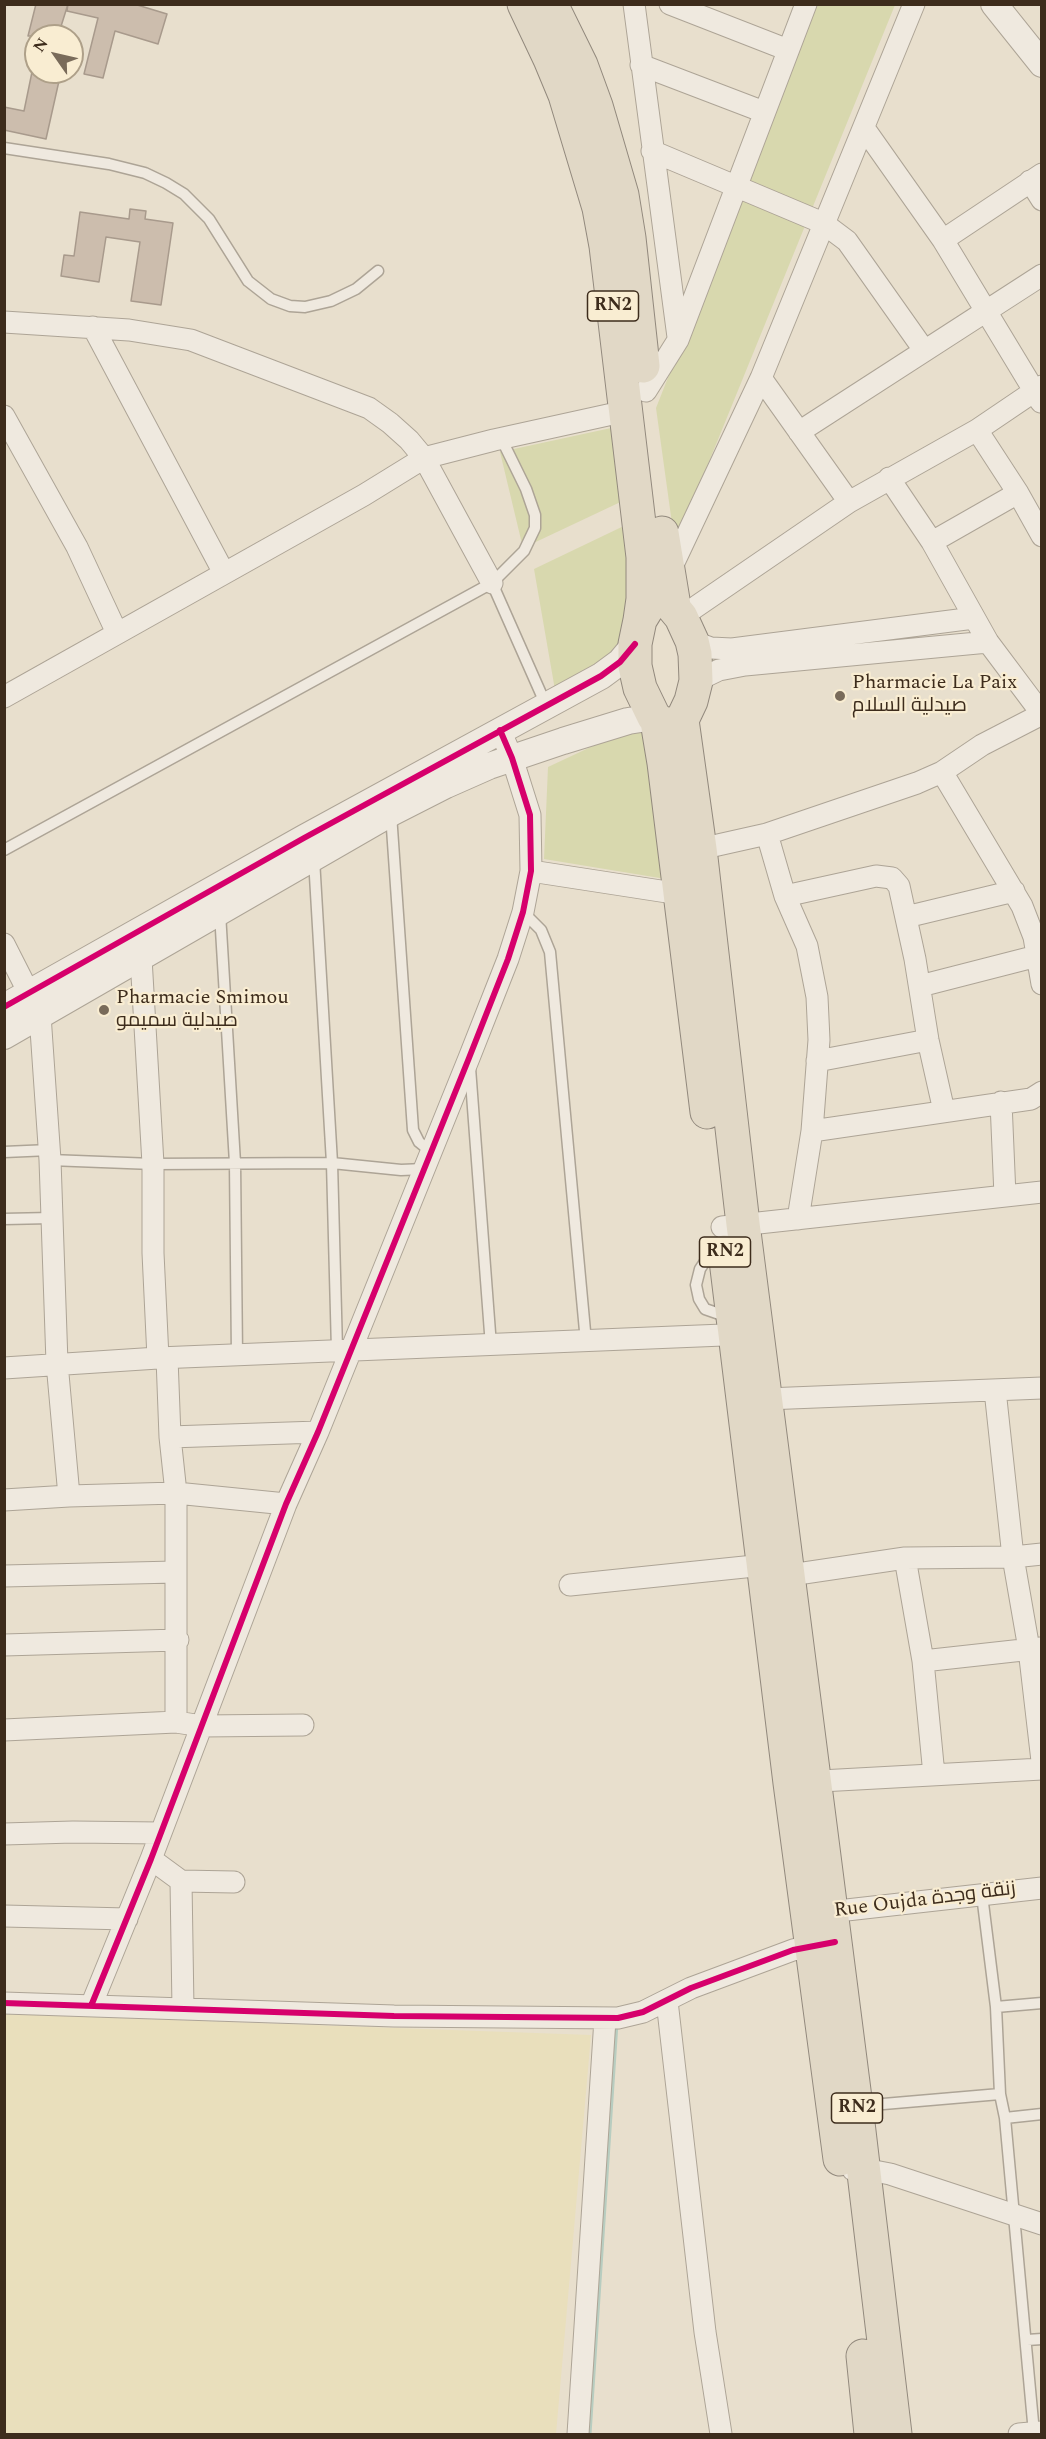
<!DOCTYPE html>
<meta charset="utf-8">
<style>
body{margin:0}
#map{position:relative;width:1046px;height:2439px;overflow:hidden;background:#e8dfcd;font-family:Spectral,serif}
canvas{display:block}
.frame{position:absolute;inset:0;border:6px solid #3d2c1c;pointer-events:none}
.north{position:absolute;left:24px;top:24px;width:60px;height:60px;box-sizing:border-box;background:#f9edd2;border:2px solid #aea089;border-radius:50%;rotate:304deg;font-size:16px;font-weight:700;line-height:24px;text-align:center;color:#3d2c1c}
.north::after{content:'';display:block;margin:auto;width:21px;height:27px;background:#796b5a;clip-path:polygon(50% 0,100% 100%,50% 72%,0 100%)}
</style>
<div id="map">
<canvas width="1046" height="2439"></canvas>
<div class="frame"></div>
<div class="north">N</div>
</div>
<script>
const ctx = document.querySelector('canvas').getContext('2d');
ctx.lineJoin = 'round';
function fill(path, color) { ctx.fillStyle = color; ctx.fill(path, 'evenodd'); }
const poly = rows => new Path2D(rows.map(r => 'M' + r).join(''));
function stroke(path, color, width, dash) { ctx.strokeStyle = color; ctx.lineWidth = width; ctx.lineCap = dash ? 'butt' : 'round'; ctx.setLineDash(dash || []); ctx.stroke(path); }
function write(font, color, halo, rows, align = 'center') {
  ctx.font = font + ' Spectral,Cairo,serif'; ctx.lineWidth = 4.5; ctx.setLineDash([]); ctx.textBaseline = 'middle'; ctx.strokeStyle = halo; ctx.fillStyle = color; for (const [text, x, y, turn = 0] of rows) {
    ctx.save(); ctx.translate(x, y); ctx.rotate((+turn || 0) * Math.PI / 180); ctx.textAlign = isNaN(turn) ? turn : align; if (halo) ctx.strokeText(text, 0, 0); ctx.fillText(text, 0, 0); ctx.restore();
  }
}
const farmland = poly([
 [5,2014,591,2035,556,2434,5,2434]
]);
const green = poly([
 [815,5,895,5,675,545,656,408],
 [625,425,629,498,523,548,500,452],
 [630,523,649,638,555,690,534,569],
 [659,715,678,881,544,859,548,767]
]);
const stream = poly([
 [589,2434,616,2023]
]);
const building = poly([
 [36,4,68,4,58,36,28,36,36,4],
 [68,4,134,4,167,14,158,44,115,31,103,78,84,74,98,18,67,11,68,4],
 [32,72,61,72,46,139,4,130,4,107,24,111,32,72],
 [130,209,146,211,145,219,173,223,161,305,131,301,140,242,106,237,99,282,61,276,64,255,74,256,80,212,129,219,130,209]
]);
const service = poly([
 [4,148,109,164,145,173,166,183,184,194,209,219,248,281,271,299,290,306,305,307,331,301,356,289,378,271],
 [492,583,546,705],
 [391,814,413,1130,419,1142,430,1151],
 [4,850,492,583,524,551,535,528,535,515,526,489,501,438],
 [314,859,332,1163,337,1350],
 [523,912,541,930,550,952,586,1342],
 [220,913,235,1163,237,1356],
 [470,1068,491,1346],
 [4,1152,50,1150],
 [50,1160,153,1164,332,1163,401,1170,424,1169],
 [4,1219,51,1218],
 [720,1250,706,1260,700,1269,696,1285,699,1299,705,1309,728,1317],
 [982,1895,996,2007,1000,2094,1005,2118,1034,2433],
 [996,2007,1042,2003],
 [860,2106,1000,2094],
 [1005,2118,1042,2114],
 [1027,2340,1042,2339]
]);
const minor = poly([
 [634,4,678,337],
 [670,4,788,50],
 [641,65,764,112],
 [864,128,943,240,1041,402],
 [652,151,823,223,847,241,924,350],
 [1030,181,1042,200],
 [943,240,1042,174],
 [4,322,129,330,191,340,369,408,390,423,409,440,424,458,492,583],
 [93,327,224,573],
 [761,378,849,502],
 [646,391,678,340,806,4],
 [4,416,77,547,117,633],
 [977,430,1018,493,1042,536],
 [799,432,1042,275],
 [932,542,1018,493],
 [669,573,761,378,914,4],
 [681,617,849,502,977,430,1042,386],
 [692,641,711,648,732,649,974,618],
 [696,681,719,670,745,665,988,642],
 [4,697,364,495,424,458,494,440,626,411],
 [942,772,1022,906,1034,937,1042,984],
 [767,834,785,896,807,946,817,997,819,1040,812,1131,798,1219],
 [700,849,767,834,917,783,942,772,982,745,1042,714,988,642,932,542,889,478],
 [531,871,680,894],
 [785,896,876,876,892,878,899,886,915,959,928,1040,944,1111],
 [906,917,1014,891],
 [4,944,40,1015,50,1160,57,1363,69,1496],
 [134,944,141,958,153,1164,153,1253,158,1358],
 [920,986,1037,956],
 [817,1061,928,1040],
 [1001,1102,1005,1196],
 [812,1131,1031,1099,1042,1092],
 [722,1227,1042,1192],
 [167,1358,170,1437,176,1493,176,1722],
 [4,1368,158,1358,748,1334],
 [995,1390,1013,1557,1029,1649,1042,1761],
 [766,1399,1042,1388],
 [170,1437,318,1432],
 [4,1500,69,1496,176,1493,286,1504],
 [905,1558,923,1661,934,1775],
 [4,1576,175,1572],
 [777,1577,905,1558,1013,1557,1042,1554],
 [570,1585,764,1565],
 [4,1645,178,1640],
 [923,1661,1041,1648],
 [4,1730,176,1722,202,1726,303,1725],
 [802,1782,1042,1769],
 [4,1834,73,1832,160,1833],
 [151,1859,181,1881,183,2009],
 [181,1881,234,1882],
 [820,1913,1042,1888],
 [4,1916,127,1919],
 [667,2001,705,2332,721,2434],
 [4,2003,394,2016,618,2018,643,2012,691,1988,793,1950,823,1943],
 [91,2006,151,1859,286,1504,318,1432,469,1058,508,959,523,912,531,871,530,815,512,758,500,730],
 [853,2170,864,2169,890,2174,1042,2224],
 [578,2434,605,2019],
 [1019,2434,1042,2432]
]);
const tertiary = poly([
 [994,4,1042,64],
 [4,1007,304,838,601,676,620,662,635,644],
 [4,1036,391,813,446,785,489,766,563,741,628,721,654,717]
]);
const trunk = poly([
 [524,4,550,59,565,95,599,208,606,246,643,557,643,599,640,620],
 [551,4,581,65,596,106,622,195,629,238,643,366],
 [662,533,674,606],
 [658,599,667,600,681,617,692,641,695,654,696,681,691,701,682,720,670,725,663,724,654,717,640,688,635,666,635,644,640,620,651,602,658,599],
 [682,720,700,849,743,1224,856,2106,895,2434],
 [657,721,664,763,707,1112],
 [725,1252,790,1783,840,2159],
 [863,2356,871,2434]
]);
const cycleway = poly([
 [4,1007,304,838,601,676,620,662,635,644],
 [4,2003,394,2016,618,2018,643,2012,691,1988,793,1950,835,1942],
 [91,2006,151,1859,286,1504,318,1432,469,1058,508,959,523,912,531,871,530,815,512,758,500,730]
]);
const markers = [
 [840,696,6,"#796b5a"],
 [104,1010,6,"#796b5a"]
];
const shields = [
 [613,306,51],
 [725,1252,51],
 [857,2108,51]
];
const shieldNames = [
 ["RN2",613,306],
 ["RN2",725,1252],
 ["RN2",857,2108]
];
const poiNames = [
 ["Pharmacie La Paix",852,684],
 ["صيدلية السلام",852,707],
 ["Pharmacie Smimou",116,999],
 ["صيدلية سميمو",116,1022]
];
const streetNames = [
 ["Rue Oujda زنقة وجدة",925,1901,-7]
];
fill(farmland, '#e9dfbc');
fill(green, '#d8d8ae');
stroke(stream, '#b8cdc0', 5);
fill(building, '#ccbdad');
stroke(building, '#a89a8c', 1.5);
stroke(service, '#ada496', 13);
stroke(minor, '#ada496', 23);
stroke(tertiary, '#ada496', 28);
stroke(trunk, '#92897d', 35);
stroke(service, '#efe9df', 10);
stroke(minor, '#efe9df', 21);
stroke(tertiary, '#efe9df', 26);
stroke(trunk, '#e1d8c6', 33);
stroke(cycleway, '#d6006c', 6);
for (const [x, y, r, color] of markers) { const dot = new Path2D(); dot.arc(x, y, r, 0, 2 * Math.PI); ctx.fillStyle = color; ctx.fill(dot); stroke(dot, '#f9edd2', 2); }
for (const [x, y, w] of shields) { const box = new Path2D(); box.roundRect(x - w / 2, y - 15, w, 30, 4.5); ctx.fillStyle = '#f9edd2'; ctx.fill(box); stroke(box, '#3d2c1c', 1.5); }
write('bold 18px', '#3d2c1c', null, shieldNames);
write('20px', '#3d2c1c', '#f9edd2', poiNames, 'left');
write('20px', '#3d2c1c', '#f9edd2', streetNames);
</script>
